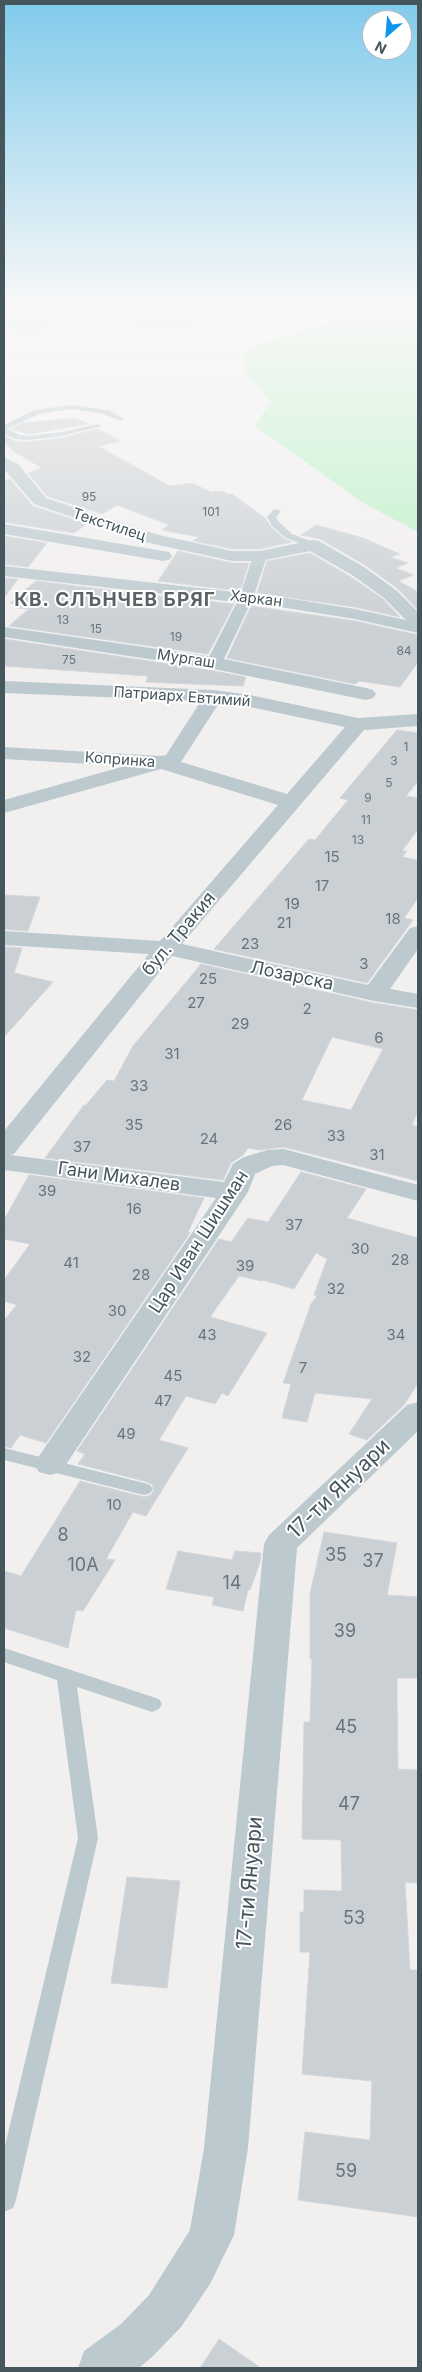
<!DOCTYPE html>
<meta charset="utf-8">
<style>
body{margin:0}
#map{position:relative;width:422px;height:2372px;overflow:hidden;background:#f2efef;font-family:Inter,sans-serif}
canvas{display:block}
.frame{position:absolute;inset:0;border:5px solid #46565d;pointer-events:none}
.north{position:absolute;left:362px;top:10px;width:50px;height:50px;box-sizing:border-box;background:#fff;border:1px solid #b5bbbe;border-radius:50%;rotate:207deg;font-size:14px;font-weight:700;line-height:20px;text-align:center;color:#46565d}
.north::after{content:'';display:block;margin:auto;width:18px;height:22px;background:#1097ea;clip-path:polygon(50% 0,100% 100%,50% 72%,0 100%)}
</style>
<div id="map">
<canvas width="422" height="2372"></canvas>
<div class="frame"></div>
<div class="north">N</div>
</div>
<script>
const ctx = document.querySelector('canvas').getContext('2d');
ctx.lineJoin = 'round';
function fill(path, color) { ctx.fillStyle = color; ctx.fill(path, 'evenodd'); }
const poly = rows => new Path2D(rows.map(r => 'M' + r).join(''));
function stroke(path, color, width, dash) { ctx.strokeStyle = color; ctx.lineWidth = width; ctx.lineCap = dash ? 'butt' : 'round'; ctx.setLineDash(dash || []); ctx.stroke(path); }
function write(font, color, halo, rows, align = 'center') {
  ctx.font = font + ' Inter,sans-serif'; ctx.lineWidth = 4; ctx.setLineDash([]); ctx.textBaseline = 'middle'; ctx.strokeStyle = halo; ctx.fillStyle = color; for (const [text, x, y, turn = 0] of rows) {
    ctx.save(); ctx.translate(x, y); ctx.rotate((+turn || 0) * Math.PI / 180); ctx.textAlign = isNaN(turn) ? turn : align; if (halo) ctx.strokeText(text, 0, 0); ctx.fillText(text, 0, 0); ctx.restore();
  }
}
const green = poly([
 [4,304,42,304,49,321,39,337,4,330],
 [107,304,418,304,418,532,365,504,255,426,271,401,243,371,246,349,345,317,309,310,247,309,192,327,135,326]
]);
const building = poly([
 [76,418,88,424,29,434,11,429,23,423,76,418],
 [98,429,121,441,98,446,170,486,192,483,211,492,223,491,227,494,232,494,265,518,271,527,285,539,292,542,260,549,232,549,193,541,199,537,162,530,169,525,117,505,102,514,47,496,28,473,42,468,13,451,4,441,4,436,15,441,29,442,62,438,98,429],
 [10,479,33,506,87,524,74,533,4,522,4,481,10,479],
 [316,525,363,538,400,554,390,557,408,563,396,568,413,575,399,581,418,592,418,610,397,588,365,565,320,539,301,535,316,525],
 [4,536,47,543,28,567,4,564,4,536],
 [178,551,232,563,249,563,240,591,158,581,178,551],
 [310,553,351,577,383,599,400,617,355,607,257,593,267,561,310,553],
 [4,578,18,579,4,598,4,578],
 [36,581,150,595,234,604,208,654,9,626,29,609,18,608,21,605,10,603,36,581],
 [251,606,355,621,418,635,418,662,400,687,359,681,355,684,227,658,251,606],
 [4,639,214,671,246,677,243,686,191,684,146,682,148,676,4,666,4,639],
 [397,730,418,733,418,781,406,796,418,798,418,829,402,851,407,851,402,857,418,860,418,898,404,918,413,920,367,983,214,949,309,839,315,840,348,800,340,798,397,730],
 [4,895,40,897,28,931,4,929,4,895],
 [4,947,22,948,14,973,53,982,4,1037,4,947],
 [201,964,374,1003,418,1010,418,1111,412,1125,418,1127,418,1181,284,1147,260,1150,248,1148,243,1155,231,1163,223,1180,45,1158,84,1105,86,1105,107,1080,114,1081,133,1046,201,964],
 [332,1037,383,1049,351,1110,302,1100,332,1037],
 [301,1172,366,1189,347,1218,418,1238,418,1383,404,1405,367,1440,349,1434,372,1399,315,1393,307,1422,282,1418,291,1384,283,1383,311,1304,317,1296,314,1295,327,1259,316,1253,294,1289,263,1280,262,1281,239,1276,210,1317,267,1333,228,1396,222,1393,215,1404,186,1396,159,1440,188,1448,146,1516,133,1512,106,1559,115,1560,83,1611,76,1610,68,1648,4,1628,4,1571,21,1576,80,1481,144,1497,151,1495,154,1490,152,1484,144,1481,78,1464,85,1454,77,1451,219,1239,231,1242,248,1218,268,1222,301,1172],
 [29,1175,204,1198,188,1232,190,1233,46,1443,20,1435,11,1448,4,1446,4,1320,17,1305,4,1301,4,1280,30,1244,4,1239,4,1220,29,1175],
 [324,1532,397,1543,387,1595,418,1597,418,1678,397,1678,397,1694,398,1769,418,1770,418,1883,405,1882,410,1970,418,1970,418,2217,298,2200,305,2132,370,2140,372,2081,302,2074,310,1952,300,1952,300,1912,304,1912,304,1890,342,1891,341,1840,302,1839,304,1722,310,1722,312,1659,310,1659,310,1594,324,1532],
 [178,1551,232,1560,235,1551,261,1553,260,1562,250,1590,248,1590,243,1611,212,1605,214,1597,166,1589,178,1551],
 [127,1877,180,1881,167,1988,111,1983,127,1877],
 [219,2339,261,2368,200,2368,219,2339]
]);
const service = poly([
 [72,405,108,410,125,419,121,421,103,414,72,409,39,414,7,429,20,435,29,436,62,432,98,424,102,426,62,436,29,440,15,439,4,434,4,425,34,410,72,405],
 [274,509,281,511,276,517,279,522,292,534,316,543,316,547,310,547,286,538,272,526,267,517,274,509],
 [4,1448,144,1483,150,1485,153,1489,150,1493,144,1495,4,1460,4,1448],
 [4,1648,159,1699,162,1704,159,1709,152,1712,77,1687,98,1838,16,2200,13,2208,4,2212,4,2150,78,1838,57,1680,4,1662,4,1648]
]);
const pedestrian = poly([
 [260,552,267,556,253,598,222,663,219,666,209,666,206,663,239,598,253,556,260,552]
]);
const minor = poly([
 [4,457,19,465,46,498,155,534,232,551,260,551,313,540,319,541,364,567,396,590,418,612,418,633,355,619,280,607,4,576,4,566,280,597,355,609,406,620,384,598,352,575,310,551,260,561,232,561,145,542,34,504,4,469,4,457],
 [4,524,163,551,169,552,172,556,169,560,163,561,4,534,4,524],
 [4,627,214,657,366,688,373,690,376,694,373,698,366,700,214,669,4,637,4,627],
 [4,681,214,690,250,695,358,718,418,714,418,726,364,730,182,944,368,985,410,928,418,926,418,949,390,989,418,994,418,1008,374,1001,172,956,14,1154,10,1155,224,1182,233,1164,244,1157,268,1150,284,1149,418,1185,418,1201,283,1165,272,1166,255,1174,248,1192,61,1472,50,1475,39,1472,34,1464,39,1456,216,1198,4,1170,4,1131,149,954,4,945,4,931,160,941,278,805,161,769,4,813,4,800,125,766,4,759,4,747,161,756,166,755,201,701,4,693,4,681],
 [219,703,250,707,345,727,287,794,181,762,219,703],
 [418,1402,418,1431,297,1548,248,2148,234,2235,210,2284,181,2327,153,2356,139,2368,78,2368,84,2351,121,2324,149,2295,190,2230,204,2148,264,1544,269,1535,407,1405,418,1402]
]);
const farNumbernames = [
 ["95",89,497],
 ["101",211,512],
 ["13",63,620],
 ["15",96,629],
 ["19",176,637],
 ["84",404,651],
 ["75",69,660],
 ["1",406,747],
 ["3",394,761],
 ["5",389,783],
 ["9",368,798],
 ["11",366,820],
 ["13",358,840]
];
const farStreetnames = [
 ["Текстилец",109,525,18],
 ["Харкан",256,599,7],
 ["Мургаш",186,659,9],
 ["Патриарх Евтимий",182,697,4],
 ["Копринка",120,760,4]
];
const numberNames = [
 ["15",332,857],
 ["17",322,886],
 ["19",292,904],
 ["18",393,919],
 ["21",284,923],
 ["23",250,944],
 ["3",364,964],
 ["25",208,979],
 ["27",196,1003],
 ["2",307,1009],
 ["29",240,1024],
 ["6",379,1038],
 ["31",172,1054],
 ["33",139,1086],
 ["35",134,1125],
 ["26",283,1125],
 ["33",336,1136],
 ["24",209,1139],
 ["37",82,1147],
 ["31",377,1155],
 ["39",47,1191],
 ["16",134,1209],
 ["37",294,1225],
 ["30",360,1249],
 ["28",400,1260],
 ["41",71,1263],
 ["39",245,1266],
 ["28",141,1275],
 ["32",336,1289],
 ["30",117,1311],
 ["43",207,1335],
 ["34",396,1335],
 ["32",82,1357],
 ["7",303,1368],
 ["45",173,1376],
 ["47",163,1401],
 ["49",126,1434],
 ["10",114,1505]
];
const streetNames = [
 ["бул. Тракия",179,934,-50],
 ["Лозарска",292,976,12],
 ["Гани Михалев",119,1177,8],
 ["Цар Иван Шишман",199,1242,-57]
];
const nearNumbernames = [
 ["8",63,1536],
 ["35",336,1556],
 ["37",373,1562],
 ["10А",83,1566],
 ["14",232,1584],
 ["39",345,1632],
 ["45",346,1728],
 ["47",349,1805],
 ["53",354,1919],
 ["59",346,2172]
];
const farDistrictnames = [
 ["КВ. СЛЪНЧЕВ БРЯГ",115,600]
];
const nearStreetnames = [
 ["17-ти Януари",339,1489,-44],
 ["17-ти Януари",250,1883,-85]
];
fill(green, '#bbf1c6');
fill(building, '#cbd0d4');
stroke(building, '#d2d6db', 1);
fill(service, '#bccacf');
fill(pedestrian, '#bccacf');
fill(minor, '#bccacf');
const sky = ctx.createLinearGradient(0, 0, 0, 636);
sky.addColorStop(0, '#81cbeb');
sky.addColorStop(0.48, '#f9f8f8');
sky.addColorStop(1, '#f9f8f800');
ctx.fillStyle = sky;
ctx.fillRect(0, 0, 422, 636);
write('12px', '#67747b', null, farNumbernames);
write('15px', '#46565d', '#fff', farStreetnames);
write('15px', '#67747b', null, numberNames);
write('18px', '#46565d', '#fff', streetNames);
write('18px', '#67747b', null, nearNumbernames);
ctx.letterSpacing = '1px';
write('bold 19px', '#5b6164', '#fff', farDistrictnames);
ctx.letterSpacing = '0px';
write('21px', '#46565d', '#fff', nearStreetnames);
</script>
